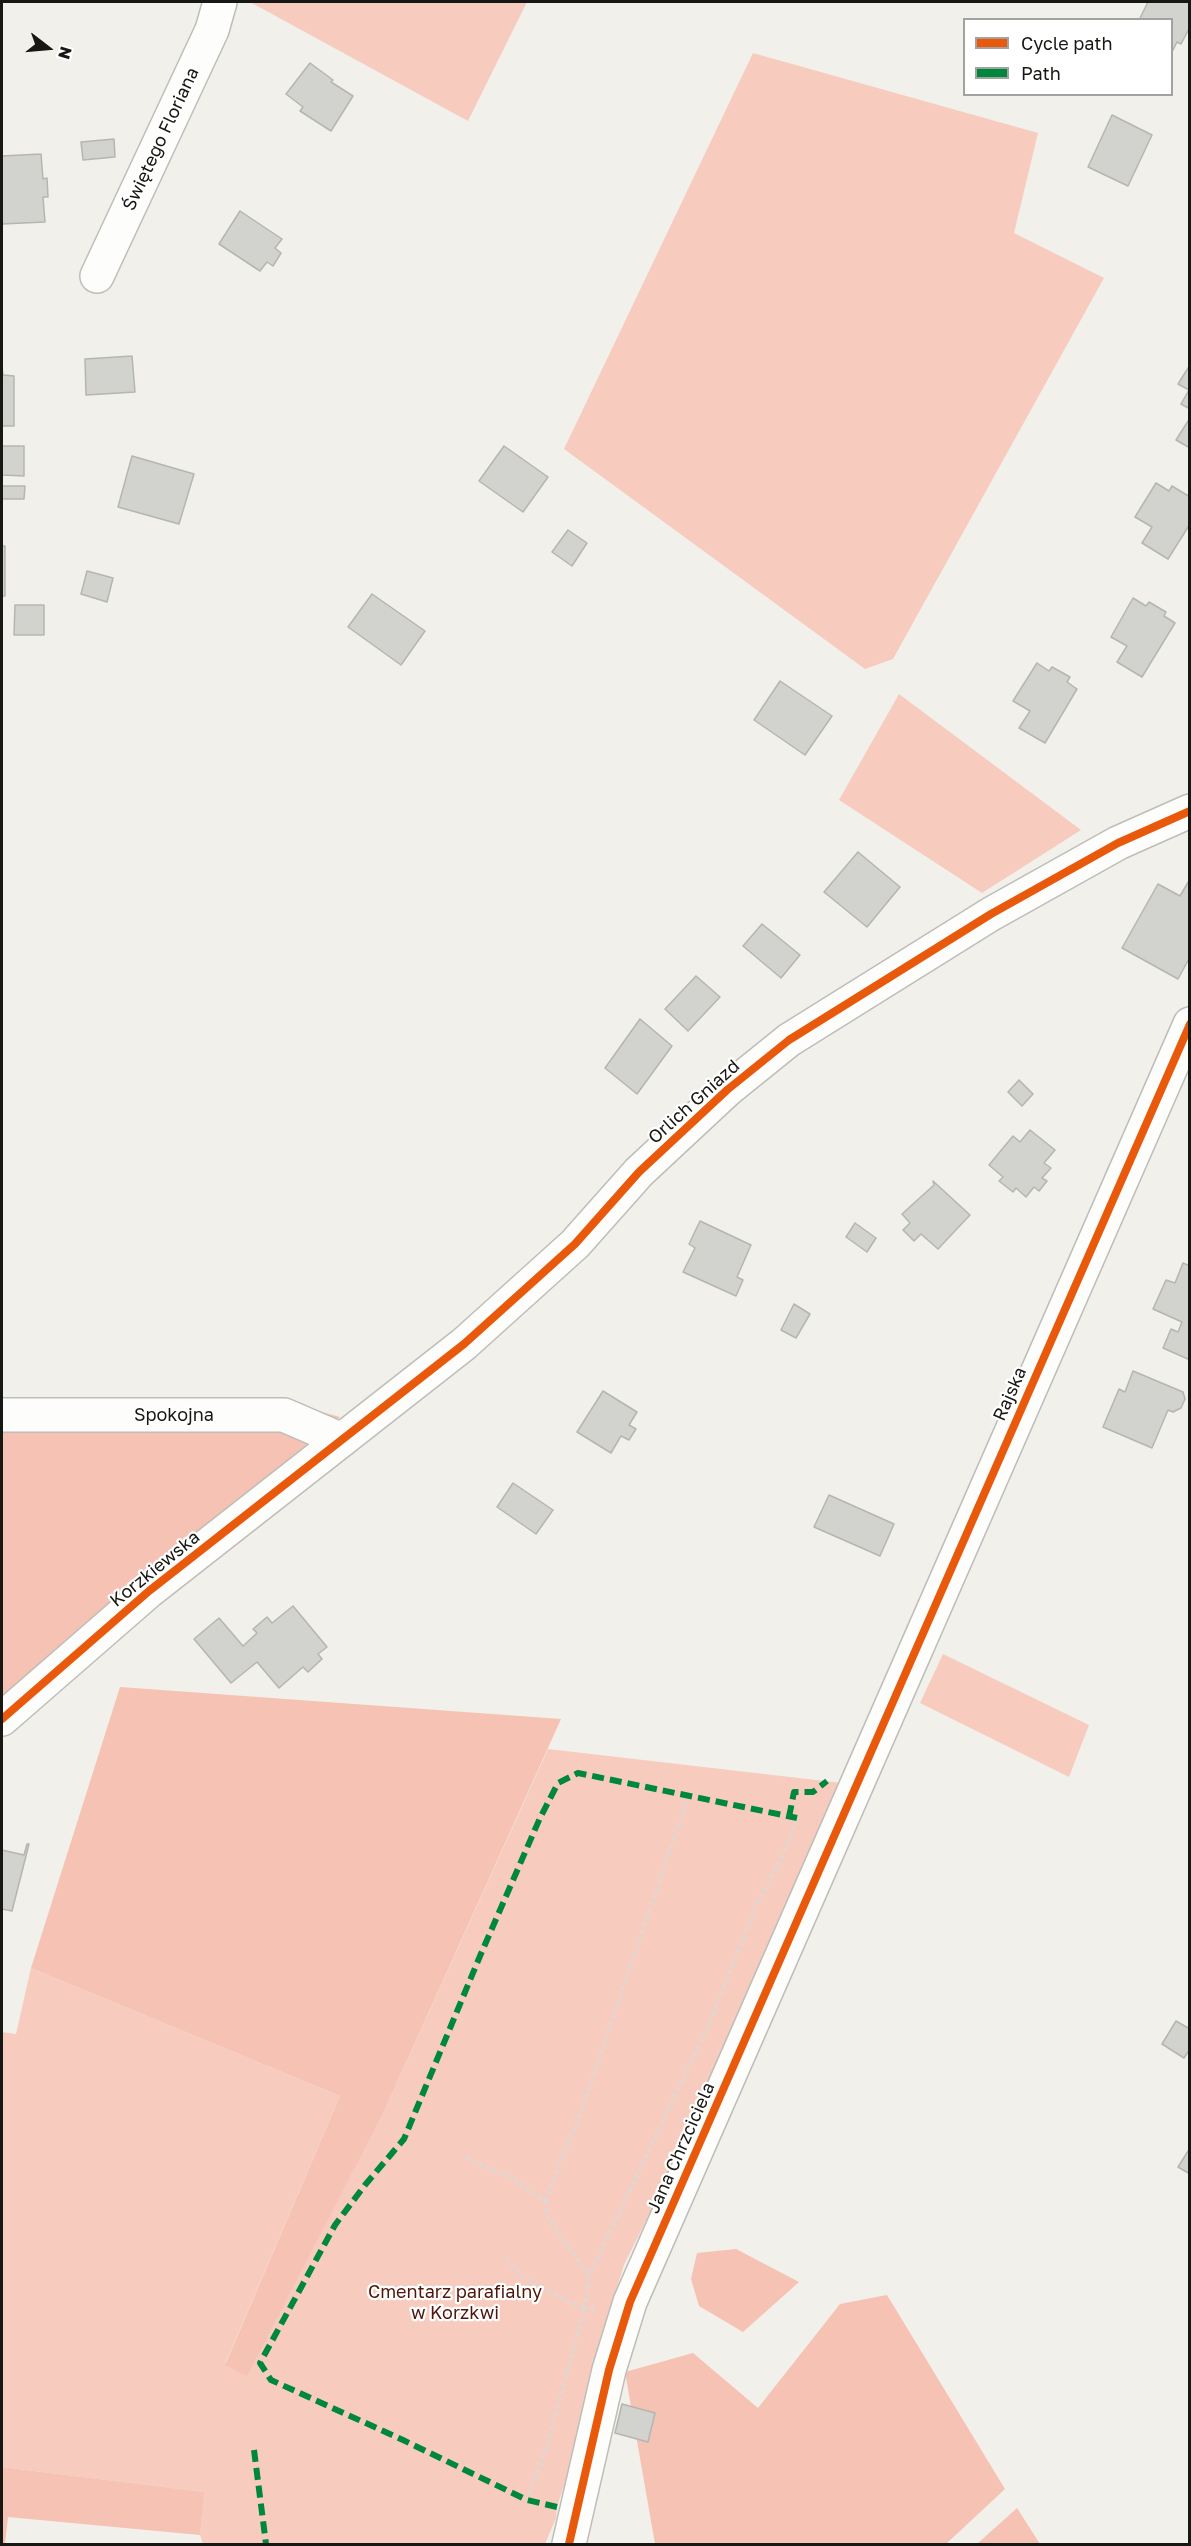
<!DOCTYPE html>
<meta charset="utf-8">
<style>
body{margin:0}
#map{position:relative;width:1191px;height:2546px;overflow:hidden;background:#f1f0ea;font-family:"Golos Text",sans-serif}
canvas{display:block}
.frame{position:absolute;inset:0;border:3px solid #171713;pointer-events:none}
.legend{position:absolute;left:963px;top:18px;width:210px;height:78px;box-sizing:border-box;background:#fff;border:2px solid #a2a2a1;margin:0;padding:8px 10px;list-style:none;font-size:18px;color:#171713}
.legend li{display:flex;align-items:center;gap:12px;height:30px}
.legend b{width:30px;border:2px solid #a2a2a1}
.north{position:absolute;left:18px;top:18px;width:60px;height:60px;-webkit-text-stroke:4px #fff;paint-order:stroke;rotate:106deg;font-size:16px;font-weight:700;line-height:24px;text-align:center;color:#171713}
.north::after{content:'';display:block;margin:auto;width:21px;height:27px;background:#171713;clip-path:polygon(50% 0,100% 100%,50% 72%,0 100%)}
</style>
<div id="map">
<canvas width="1191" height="2546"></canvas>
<div class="frame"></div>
<ul class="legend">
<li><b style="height:8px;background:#e8590c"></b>Cycle path</li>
<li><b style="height:8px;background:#00873e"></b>Path</li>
</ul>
<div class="north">N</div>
</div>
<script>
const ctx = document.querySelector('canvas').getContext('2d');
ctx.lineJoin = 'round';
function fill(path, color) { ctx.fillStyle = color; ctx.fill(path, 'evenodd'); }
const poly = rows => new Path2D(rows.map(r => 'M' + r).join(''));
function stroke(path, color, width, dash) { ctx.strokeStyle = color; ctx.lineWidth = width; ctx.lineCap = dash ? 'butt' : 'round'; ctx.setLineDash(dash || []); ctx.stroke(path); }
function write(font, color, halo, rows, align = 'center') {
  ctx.font = font + ' "Golos Text",sans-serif'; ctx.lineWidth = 4.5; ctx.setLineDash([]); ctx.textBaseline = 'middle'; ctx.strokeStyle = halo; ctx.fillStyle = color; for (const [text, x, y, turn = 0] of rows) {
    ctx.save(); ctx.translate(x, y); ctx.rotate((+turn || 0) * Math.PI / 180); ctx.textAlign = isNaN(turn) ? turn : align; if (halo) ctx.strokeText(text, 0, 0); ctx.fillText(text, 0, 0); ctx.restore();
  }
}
const green = poly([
 [250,2,527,2,468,121],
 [753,53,1038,133,1014,233,1104,278,893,659,865,669,564,449],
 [899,694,1081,830,982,893,839,800],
 [943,1654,1089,1725,1069,1777,920,1703],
 [548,1749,842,1783,677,2158,624,2265,605,2326,578,2442,557,2507,556,2518,545,2544,203,2544,200,2535,203,2492,2,2467,2,2032,16,2034,31,1968,340,2096,225,2364,385,2109]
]);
const forest = poly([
 [2,1405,300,1406,340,1417,2,1697],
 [120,1687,561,1719,385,2109,247,2376,225,2365,340,2096,31,1968],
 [736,2249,799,2282,743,2332,699,2306,691,2279,697,2253],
 [887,2295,1005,2489,946,2544,655,2544,625,2372,693,2353,758,2408,840,2304],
 [2,2467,204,2492,200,2535,8,2517,5,2544,2,2544],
 [1017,2508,1040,2544,977,2544]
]);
const building = poly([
 [1148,2,1190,2,1190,27,1181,44,1177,42,1172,52,1172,20,1139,20,1148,2],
 [310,63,333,80,331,82,353,96,331,131,300,111,303,107,286,94,310,63],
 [1112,115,1152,135,1128,186,1088,167,1112,115],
 [114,139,115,157,83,160,81,142,114,139],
 [41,154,43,179,47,178,48,197,43,197,45,222,2,224,2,156,41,154],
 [240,211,282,239,275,248,281,253,273,266,267,262,260,271,219,244,240,211],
 [132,356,135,392,86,395,85,359,132,356],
 [1190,365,1190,409,1181,404,1189,390,1178,384,1190,365],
 [2,367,3,375,14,376,14,426,2,426,2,367],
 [1190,418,1190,448,1176,440,1190,418],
 [2,446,24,446,24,476,2,475,2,446],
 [504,446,548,477,523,512,479,481,504,446],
 [132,456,194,474,179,524,118,507,132,456],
 [1156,483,1169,491,1172,486,1190,497,1190,524,1168,559,1142,543,1152,527,1135,517,1156,483],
 [2,486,25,486,24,499,2,499,2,486],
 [568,530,587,543,572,566,552,552,568,530],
 [2,546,5,546,5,596,2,596,2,546],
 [87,571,113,578,107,602,81,594,87,571],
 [372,594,425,631,401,665,348,627,372,594],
 [1133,598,1146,606,1149,602,1166,612,1164,616,1175,623,1142,677,1117,662,1127,646,1111,637,1133,598],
 [15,605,44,605,44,635,14,635,15,605],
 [1037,663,1049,671,1052,667,1070,677,1067,682,1077,689,1045,743,1019,728,1030,711,1013,701,1037,663],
 [780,681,832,716,805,755,754,720,780,681],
 [858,852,900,887,867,927,824,892,858,852],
 [1190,879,1190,957,1178,979,1122,948,1158,884,1180,896,1190,879],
 [762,924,800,955,781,978,743,946,762,924],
 [696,976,720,997,688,1031,665,1009,696,976],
 [640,1019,672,1046,637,1094,605,1068,640,1019],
 [1019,1080,1033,1094,1022,1106,1008,1092,1019,1080],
 [1030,1130,1055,1150,1044,1163,1051,1168,1042,1178,1047,1181,1039,1191,1034,1187,1026,1197,1016,1188,1013,1192,999,1181,1003,1177,989,1165,1013,1136,1020,1142,1030,1130],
 [933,1181,970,1215,938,1249,921,1234,914,1241,903,1230,910,1223,902,1214,934,1185,933,1181],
 [700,1221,751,1245,737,1277,743,1280,736,1296,683,1272,695,1248,689,1244,700,1221],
 [855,1223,876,1238,867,1252,846,1237,855,1223],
 [1183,1263,1190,1266,1190,1360,1163,1348,1171,1329,1178,1332,1182,1322,1153,1309,1166,1280,1175,1283,1183,1263],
 [794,1304,810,1314,796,1338,781,1330,794,1304],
 [1133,1371,1183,1392,1185,1399,1181,1408,1173,1412,1168,1410,1152,1448,1103,1427,1119,1389,1125,1392,1133,1371],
 [603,1391,637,1412,629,1425,636,1429,629,1440,621,1436,611,1453,577,1432,603,1391],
 [513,1483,553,1510,536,1534,497,1507,513,1483],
 [829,1495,894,1524,880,1556,814,1527,829,1495],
 [293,1606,327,1647,318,1654,322,1659,308,1672,303,1667,279,1688,257,1662,231,1683,194,1639,219,1618,243,1646,257,1633,253,1629,267,1617,272,1623,293,1606],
 [27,1844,29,1844,12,1911,2,1909,2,1850,24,1855,27,1844],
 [1176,2021,1190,2029,1190,2049,1184,2058,1162,2044,1176,2021],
 [1190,2148,1190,2174,1178,2167,1190,2148],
 [622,2404,655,2413,648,2442,615,2433,622,2404]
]);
const path = poly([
 [466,2158,512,2178,545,2201,549,2220,589,2275],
 [545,2201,582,2109,688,1797],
 [506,2259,523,2277,565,2300,585,2308,547,2445,527,2500],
 [594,2309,585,2308,589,2276,711,2020,757,1903,782,1858,797,1818]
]);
const minor = poly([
 [97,276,212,30,220,2],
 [2,1415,284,1415,342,1440],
 [2,1719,149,1591,464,1344,575,1244,639,1172,727,1090,789,1040,991,914,1118,843,1190,811],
 [569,2544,609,2370,630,2302,1190,1024]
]);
const quiet = poly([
 [789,1817,794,1792,813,1792,827,1781],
 [254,2450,266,2544],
 [557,2507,527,2500,403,2440,271,2380,260,2363,335,2225,365,2185,404,2139,480,1956,540,1818,558,1783,578,1773,797,1818]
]);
const cycleway = poly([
 [2,1719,149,1591,464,1344,575,1244,639,1172,727,1090,789,1040,991,914,1118,843,1190,811],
 [569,2544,609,2370,630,2302,1190,1024]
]);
const streetNames = [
 ["Świętego Floriana",161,139,-65],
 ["Orlich Gniazd",694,1102,-42],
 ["Rajska",1010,1394,-66],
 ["Spokojna",174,1415],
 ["Korzkiewska",155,1569,-39],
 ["Jana Chrzciciela",681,2148,-66]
];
const parkNames = [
 ["Cmentarz parafialny",455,2292],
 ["w Korzkwi",455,2313]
];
fill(green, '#f7ccbf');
fill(forest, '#f5c2b4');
fill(building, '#d2d3ce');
stroke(building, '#b4b6b1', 1.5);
stroke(minor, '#bebdb8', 36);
stroke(path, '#dad9d7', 4, [3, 4.5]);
stroke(minor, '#fdfdfc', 33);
stroke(quiet, '#00873e', 6, [12, 6]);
stroke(cycleway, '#e8590c', 8);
write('18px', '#171713', '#fff', streetNames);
write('18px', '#4f170c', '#fff', parkNames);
</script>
